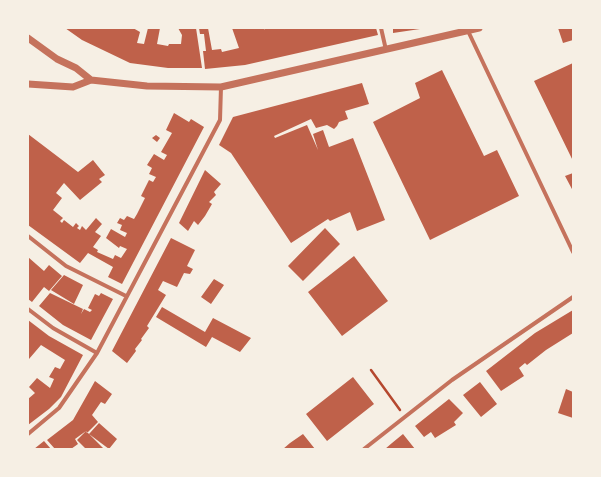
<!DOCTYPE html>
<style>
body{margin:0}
#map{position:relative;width:601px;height:477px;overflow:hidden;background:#f6efe4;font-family:"Alegreya Sans",sans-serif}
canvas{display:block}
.frame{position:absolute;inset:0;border:29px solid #f6efe4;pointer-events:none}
</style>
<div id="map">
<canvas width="601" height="477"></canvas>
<div class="frame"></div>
</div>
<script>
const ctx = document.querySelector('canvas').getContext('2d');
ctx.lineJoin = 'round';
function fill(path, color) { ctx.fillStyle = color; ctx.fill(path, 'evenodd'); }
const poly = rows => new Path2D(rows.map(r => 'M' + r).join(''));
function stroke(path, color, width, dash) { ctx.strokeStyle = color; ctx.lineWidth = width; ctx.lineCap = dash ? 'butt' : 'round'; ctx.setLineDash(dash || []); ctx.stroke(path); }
const building = poly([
 [65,28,133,28,140,32,137,43,144,44,148,28,160,28,157,44,168,46,169,44,181,44,182,35,178,28,196,28,202,68,168,68,130,63,82,40],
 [199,28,208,28,212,50,221,49,222,52,239,48,232,28,264,28,264,30,265,28,376,28,378,35,245,65,205,69,203,51,206,51,204,34,200,34],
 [393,28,420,28,420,29,393,33],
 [558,28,573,28,573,40,563,43],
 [573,63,573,161,534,81],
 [442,70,484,156,497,150,519,196,430,240,373,122,420,98,415,83],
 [362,83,369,104,345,111,348,119,339,122,337,126,334,129,327,125,316,128,311,119,274,136,275,138,307,125,318,150,313,134,323,130,329,147,353,138,385,220,357,231,350,212,330,221,328,219,291,243,231,153,219,145,233,117],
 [174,113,189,122,191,119,204,127,122,284,108,277,113,267,88,253,80,263,28,225,28,134,78,172,93,160,105,175,99,179,102,182,80,200,64,183,56,193,62,198,53,210,63,218,60,221,62,223,64,220,73,227,76,223,79,226,77,228,80,230,82,226,86,230,96,218,102,224,95,232,101,236,93,247,98,250,97,252,113,259,115,255,121,258,127,249,120,246,119,248,106,238,111,229,125,237,127,233,120,230,122,225,117,223,120,218,124,220,127,216,134,219,137,214,145,198,141,196,149,180,153,182,156,177,149,174,152,168,147,165,154,154,164,160,167,155,161,152,172,133,166,130],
 [156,135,160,138,157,142,152,138],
 [205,170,221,184,214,192,216,195,209,202,212,204,205,216,198,225,194,221,188,231,179,223],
 [573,173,573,191,565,176],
 [325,228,340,244,303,281,288,266],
 [171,238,195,250,187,266,193,269,190,274,184,273,177,287,163,281,158,290,166,295,147,326,149,328,141,339,142,340,135,349,136,351,127,363,112,351],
 [354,256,388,301,342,336,308,292],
 [28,257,44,271,49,265,62,276,49,291,44,287,32,302,28,299],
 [64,275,83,285,74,304,51,290],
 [214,279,224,285,211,304,201,297],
 [50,293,83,309,81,314,84,309,90,312,92,310,88,308,95,294,99,296,101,293,113,299,91,340,63,325,39,306],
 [162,307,205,332,213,318,251,338,240,352,212,337,206,347,156,317],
 [573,310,573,333,546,350,527,365,525,363,519,368,524,376,501,391,486,371,535,333],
 [28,320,49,336,83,355,61,397,49,409,28,425,28,399,35,393,29,387,37,378,50,388,54,379,49,377,55,367,60,369,65,360,41,345,29,359,28,358],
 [353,377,374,404,327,441,306,414],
 [95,381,112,394,105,404,101,402,92,415,98,422,87,433,86,431,104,449,86,449,77,440,86,431,75,439,78,444,71,449,55,449,47,440,73,420],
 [480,382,497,404,481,417,463,395],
 [566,389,573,392,573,418,558,413],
 [449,399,463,413,454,422,456,425,435,438,431,432,424,437,415,426],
 [99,423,117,439,109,449,89,434],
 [303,434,315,449,283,449,290,443],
 [403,434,415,449,385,449,392,443],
 [44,441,51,449,34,449]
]);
const path = poly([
 [371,370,400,410]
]);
const minor = poly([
 [381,28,386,50],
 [468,31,573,252],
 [28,236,66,266,126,296],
 [28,309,53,328,97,353],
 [28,434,59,408,97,353,220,120,221,87],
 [364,449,452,380,573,297]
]);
const tertiary = poly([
 [28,38,57,59,76,68,91,80],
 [28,84,73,87,91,80,147,86,221,87,479,28]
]);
fill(building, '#bf614a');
stroke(path, '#b5482f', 2.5);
stroke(minor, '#c5725c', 4);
stroke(tertiary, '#c5725c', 7);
</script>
